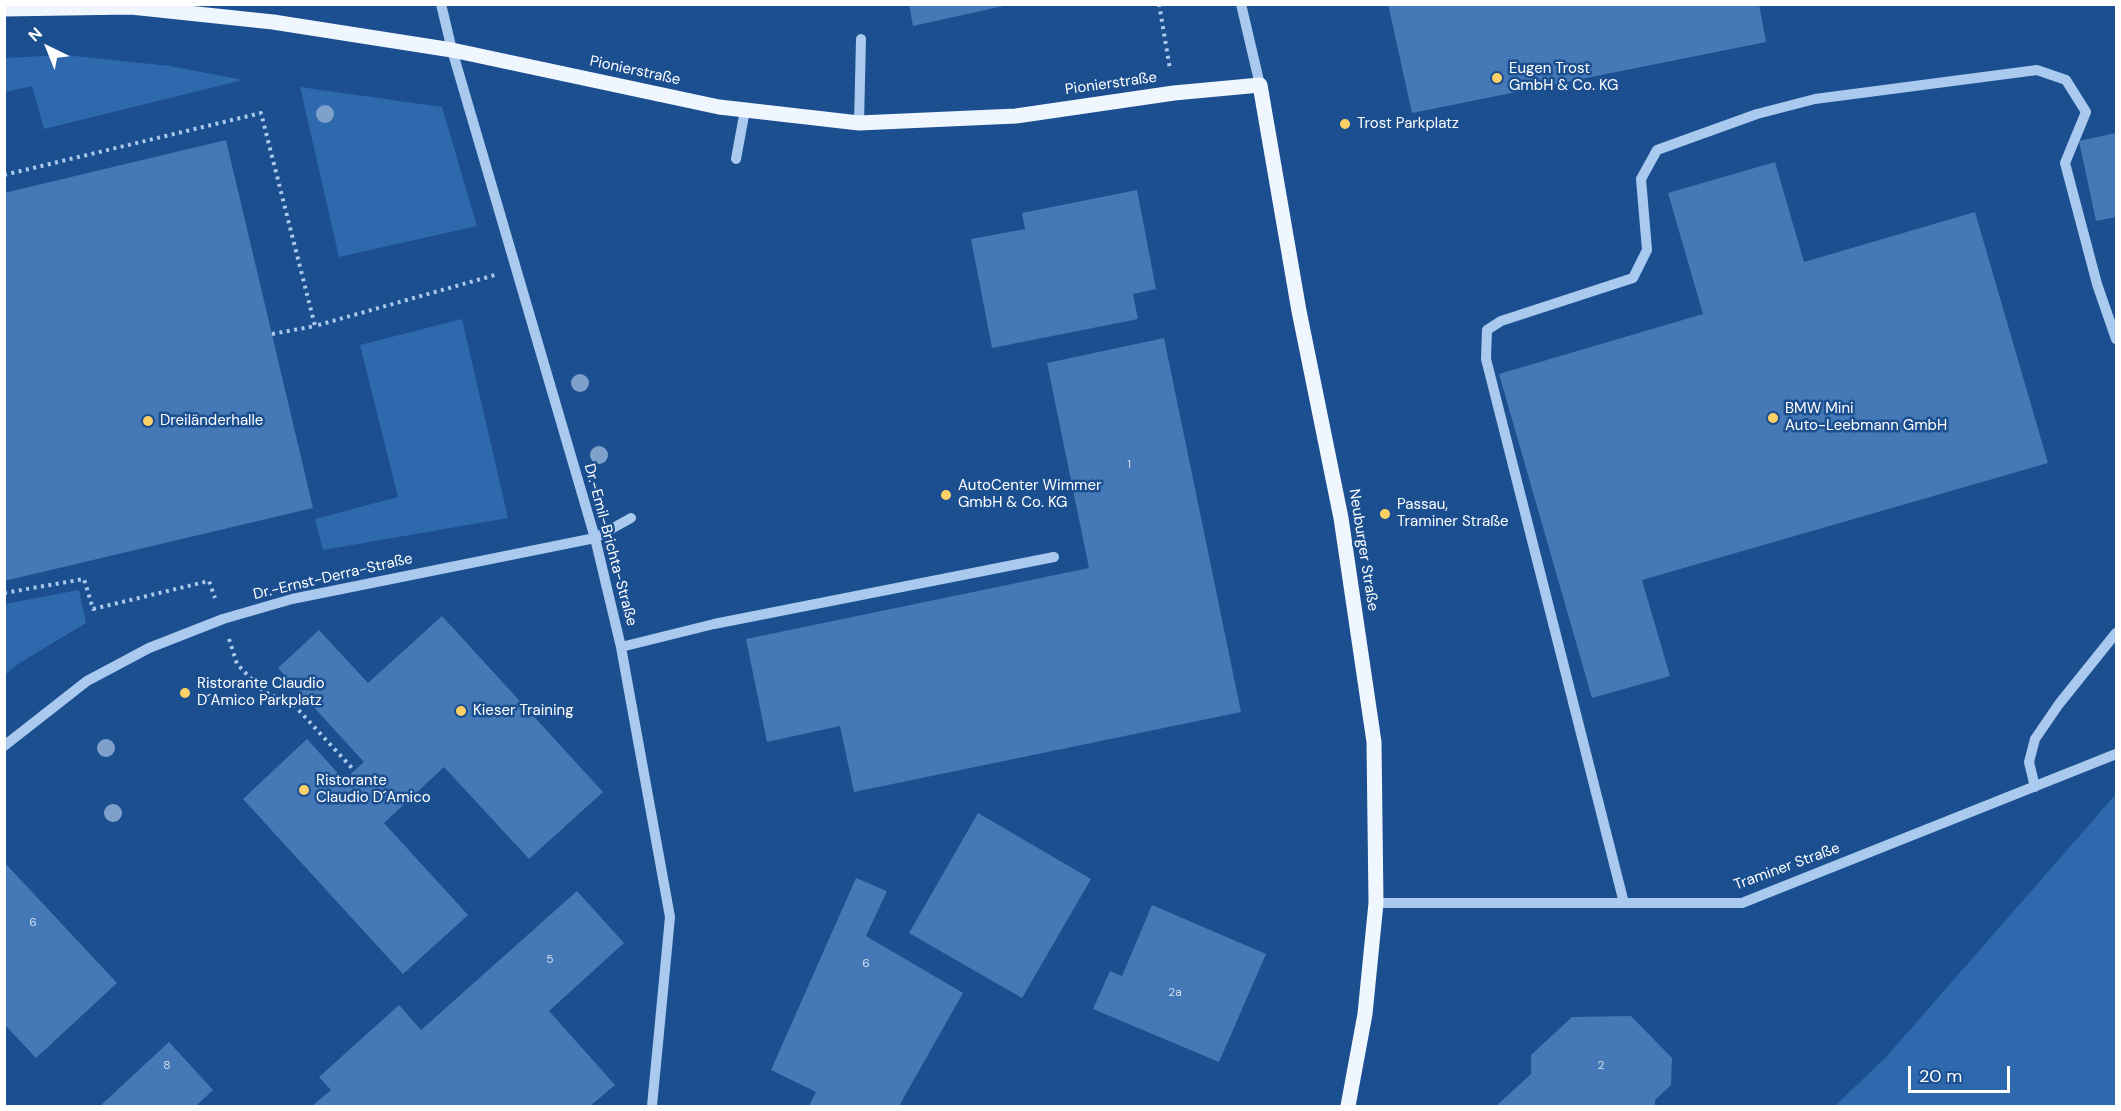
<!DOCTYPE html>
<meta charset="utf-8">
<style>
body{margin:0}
#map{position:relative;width:2121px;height:1111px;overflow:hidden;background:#1b4f8f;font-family:"DM Sans",sans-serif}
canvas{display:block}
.frame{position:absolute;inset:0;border:6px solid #fff;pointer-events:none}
.north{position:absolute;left:18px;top:18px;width:60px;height:60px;-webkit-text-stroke:4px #1b4f8f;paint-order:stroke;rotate:317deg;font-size:16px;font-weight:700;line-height:24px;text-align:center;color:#fff}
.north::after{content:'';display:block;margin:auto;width:21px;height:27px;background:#fff;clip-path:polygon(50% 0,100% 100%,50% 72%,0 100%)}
.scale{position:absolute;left:1908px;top:1066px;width:102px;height:27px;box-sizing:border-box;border:3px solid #fff;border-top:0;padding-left:8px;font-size:18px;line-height:21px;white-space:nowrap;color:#fff;-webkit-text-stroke:4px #1b4f8f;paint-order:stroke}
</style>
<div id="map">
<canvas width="2121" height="1111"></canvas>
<div class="frame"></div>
<div class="north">N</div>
<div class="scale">20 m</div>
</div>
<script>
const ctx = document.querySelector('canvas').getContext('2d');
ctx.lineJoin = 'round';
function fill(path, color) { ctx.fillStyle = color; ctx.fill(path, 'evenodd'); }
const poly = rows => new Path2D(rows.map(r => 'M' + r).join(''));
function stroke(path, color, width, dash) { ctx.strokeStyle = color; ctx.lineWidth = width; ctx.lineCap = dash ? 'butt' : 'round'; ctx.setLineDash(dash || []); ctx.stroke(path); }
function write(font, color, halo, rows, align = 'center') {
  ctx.font = font + ' "DM Sans",sans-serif'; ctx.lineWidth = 5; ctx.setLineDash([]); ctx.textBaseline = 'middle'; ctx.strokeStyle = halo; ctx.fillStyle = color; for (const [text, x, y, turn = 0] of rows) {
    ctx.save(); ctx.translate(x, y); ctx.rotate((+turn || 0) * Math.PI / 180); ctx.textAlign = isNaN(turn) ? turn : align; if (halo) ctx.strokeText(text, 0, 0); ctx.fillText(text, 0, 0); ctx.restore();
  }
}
const green = poly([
 [64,55,170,66,243,80,44,129,32,86,5,92,5,58],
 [300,87,442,107,477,226,339,257],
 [462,319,508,518,323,550,315,519,398,497,360,345],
 [79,590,86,623,18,664,5,675,5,604],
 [2116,794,2116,1106,1835,1106,1887,1056]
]);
const building = poly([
 [909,4,1008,4,1008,5,913,26],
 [1388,4,1759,4,1766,42,1412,113],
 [2116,133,2116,217,2096,221,2079,141],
 [226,140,313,508,4,581,4,193],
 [1775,162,1804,262,1975,212,2048,463,1642,580,1670,676,1592,698,1499,374,1703,314,1668,193],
 [1137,190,1156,289,1133,294,1138,319,992,348,971,239,1025,229,1022,213],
 [1164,338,1241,712,854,792,840,726,767,742,746,639,1089,568,1047,363],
 [442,616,603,792,529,859,444,767,384,823,468,915,403,974,243,799,307,739,344,780,364,762,278,668,319,630,368,683],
 [978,813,1091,879,1022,998,909,933],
 [4,862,117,983,36,1058,4,1024],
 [856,878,887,891,866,936,963,993,899,1106,809,1106,816,1092,771,1070],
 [577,891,624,943,549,1011,615,1085,590,1106,312,1106,331,1090,319,1077,399,1005,421,1030],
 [1152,905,1266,954,1219,1062,1093,1009,1110,971,1122,976],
 [1631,1016,1672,1058,1671,1085,1655,1100,1655,1106,1496,1106,1531,1074,1531,1055,1572,1017],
 [169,1042,213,1090,196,1106,100,1106]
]);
const path = poly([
 [1159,4,1170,69],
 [4,175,261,113,315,326,495,275],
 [272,334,315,326],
 [4,593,84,579,93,609,209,581,215,598],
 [229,639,237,664,264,692,293,704,352,768]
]);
const minor = poly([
 [441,4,452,50,595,538,621,647,670,917,652,1106],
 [1241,4,1260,85],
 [859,123,861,39],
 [736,159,745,110],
 [621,647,714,624,1054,557],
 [4,746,87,681,149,648,223,619,292,599,595,538,631,518],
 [2035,787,2029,762,2035,739,2059,704,2116,633],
 [1376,903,1742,903,2116,754],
 [1624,903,1486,359,1487,330,1501,321,1633,278,1647,250,1641,179,1657,150,1757,114,1815,99,2037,70,2066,80,2086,112,2065,163,2097,284,2116,339]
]);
const major = poly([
 [4,9,131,7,273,22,452,50,719,107,859,123,1016,116,1174,93,1260,85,1299,311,1341,518,1374,742,1376,903,1365,1014,1348,1106]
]);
const trees = [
 [325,114],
 [580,383],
 [599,455],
 [106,748],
 [113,813]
];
const markers = [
 [1497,78,6,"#ffd166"],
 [1345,124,6,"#ffd166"],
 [1773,418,6,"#ffd166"],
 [148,421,6,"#ffd166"],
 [946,495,6,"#ffd166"],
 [1385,514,6,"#ffd166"],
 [185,693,6,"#ffd166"],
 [461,711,6,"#ffd166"],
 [304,790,6,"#ffd166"]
];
const numberNames = [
 ["1",1129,465],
 ["6",33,923],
 ["5",550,960],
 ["6",866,964],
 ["2a",1175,993],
 ["8",167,1066],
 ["2",1601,1066]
];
const poiNames = [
 ["Eugen Trost",1509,69],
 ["GmbH & Co. KG",1509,86],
 ["Trost Parkplatz",1357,124],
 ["BMW Mini",1785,409],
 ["Auto-Leebmann GmbH",1785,426],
 ["Dreiländerhalle",160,421],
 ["AutoCenter Wimmer",958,486],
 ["GmbH & Co. KG",958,503],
 ["Passau,",1397,505],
 ["Traminer Straße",1397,522],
 ["Ristorante Claudio",197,684],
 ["D´Amico Parkplatz",197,701],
 ["Kieser Training",473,711],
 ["Ristorante",316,781],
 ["Claudio D´Amico",316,798]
];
const streetNames = [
 ["Pionierstraße",635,71,12],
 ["Pionierstraße",1111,84,-8],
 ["Dr.-Emil-Brichta-Straße",610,545,75],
 ["Neuburger Straße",1363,550,81],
 ["Dr.-Ernst-Derra-Straße",333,577,-13],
 ["Traminer Straße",1787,867,-20]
];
fill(green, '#2e69ad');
fill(building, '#4478b7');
stroke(path, '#a9c9ee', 4, [3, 4.5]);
stroke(minor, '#a9c9ee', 10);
stroke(major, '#f0f6ff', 15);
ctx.fillStyle = '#7ea0ca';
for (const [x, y] of trees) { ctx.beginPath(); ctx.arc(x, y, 9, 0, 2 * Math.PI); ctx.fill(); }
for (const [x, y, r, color] of markers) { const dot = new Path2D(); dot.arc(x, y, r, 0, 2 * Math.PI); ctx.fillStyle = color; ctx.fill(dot); stroke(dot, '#1b4f8f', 2); }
write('12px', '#d0dded', null, numberNames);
write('15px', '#fff', '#1b4f8f', poiNames, 'left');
write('15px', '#fff', '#1b4f8f', streetNames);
</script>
